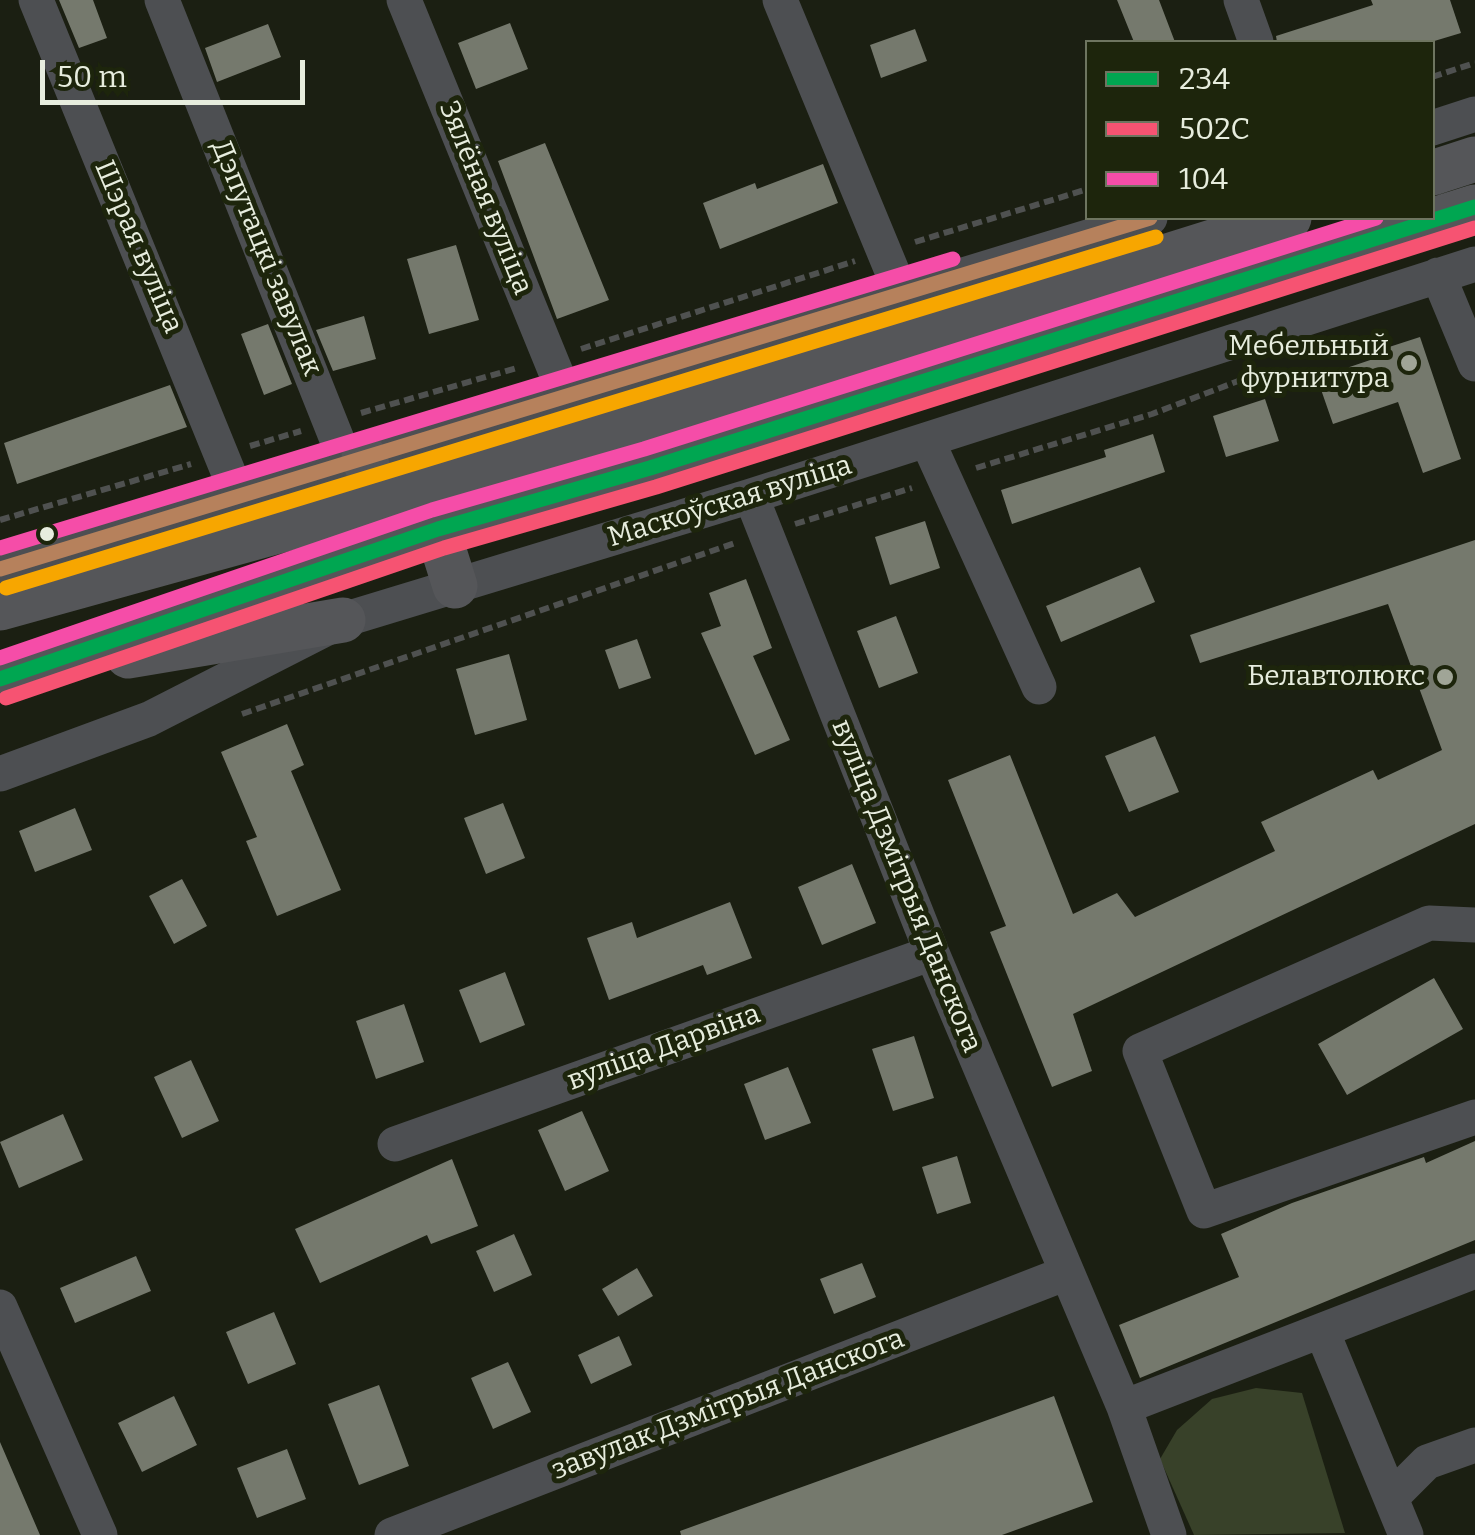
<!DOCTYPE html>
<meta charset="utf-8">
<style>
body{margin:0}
#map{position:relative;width:1475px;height:1535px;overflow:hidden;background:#1b1f12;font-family:Bitter,serif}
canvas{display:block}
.legend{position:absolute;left:1085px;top:40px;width:350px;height:180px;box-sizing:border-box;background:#1d250c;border:2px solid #6e7560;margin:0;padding:12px 18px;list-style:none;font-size:30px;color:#e7edde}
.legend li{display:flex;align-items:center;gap:20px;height:50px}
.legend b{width:50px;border:2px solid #6e7560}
.scale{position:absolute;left:40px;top:60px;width:265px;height:45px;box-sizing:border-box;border:5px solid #e7edde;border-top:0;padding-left:12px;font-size:30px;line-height:35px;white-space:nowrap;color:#e7edde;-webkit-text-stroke:8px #1d250c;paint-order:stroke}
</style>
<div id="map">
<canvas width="1475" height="1535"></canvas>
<ul class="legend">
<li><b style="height:12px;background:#00a651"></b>234</li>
<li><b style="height:12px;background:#f65372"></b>502С</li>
<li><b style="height:12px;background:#f54da8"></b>104</li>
</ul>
<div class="scale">50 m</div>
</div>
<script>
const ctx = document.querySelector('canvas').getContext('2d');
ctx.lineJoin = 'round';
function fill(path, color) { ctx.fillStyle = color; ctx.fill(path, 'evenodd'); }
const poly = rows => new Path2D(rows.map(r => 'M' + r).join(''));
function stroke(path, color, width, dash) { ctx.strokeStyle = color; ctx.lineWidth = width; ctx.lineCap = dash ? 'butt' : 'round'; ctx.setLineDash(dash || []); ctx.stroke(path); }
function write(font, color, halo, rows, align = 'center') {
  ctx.font = font + ' Bitter,serif'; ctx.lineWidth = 10; ctx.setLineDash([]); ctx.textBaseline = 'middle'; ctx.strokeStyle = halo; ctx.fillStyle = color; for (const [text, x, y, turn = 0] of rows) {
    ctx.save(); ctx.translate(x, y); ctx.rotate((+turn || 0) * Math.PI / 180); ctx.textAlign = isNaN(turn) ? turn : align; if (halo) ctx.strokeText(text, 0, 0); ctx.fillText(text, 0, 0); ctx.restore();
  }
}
const green = poly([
 [1256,1388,1302,1393,1345,1533,1194,1535,1160,1459,1177,1430,1212,1399]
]);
const building = poly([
 [59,0,93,0,107,38,79,48],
 [1117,0,1159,0,1175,42,1134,42],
 [1371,0,1450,0,1461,33,1431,42,1277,42,1276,36,1373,5],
 [510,23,528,69,476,89,458,43],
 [268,24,281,57,217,82,205,48],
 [915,29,927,61,881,78,870,45],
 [545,143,609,300,557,319,498,161],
 [823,164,838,203,720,249,703,203,755,183,757,189],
 [456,245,479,320,429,334,407,259],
 [364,316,376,359,333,371,316,330],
 [268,324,292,384,264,395,241,334],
 [1420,337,1461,459,1423,473,1398,402,1333,424,1317,378,1388,354,1386,348],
 [170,385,187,427,17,484,4,443],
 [1265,399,1279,441,1226,457,1213,416],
 [1153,434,1165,472,1012,524,1001,490,1106,457,1104,450],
 [925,521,940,568,890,585,875,537],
 [1475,540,1475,824,1073,1014,1092,1071,1052,1087,990,932,1006,926,948,780,1010,755,1073,914,1117,893,1135,917,1275,851,1261,822,1373,770,1378,780,1442,750,1388,604,1200,663,1190,635],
 [1140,567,1155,602,1061,642,1046,606],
 [746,579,772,648,753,656,790,740,755,755,701,633,721,626,709,593],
 [896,616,918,673,879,688,857,631],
 [637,639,651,678,619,689,605,650],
 [509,654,527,720,475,735,456,669],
 [287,724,304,765,291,771,341,890,277,916,246,841,257,837,221,752],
 [1155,736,1179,792,1129,812,1105,756],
 [503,803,525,858,486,874,464,818],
 [75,808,92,850,35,872,19,831],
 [852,864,876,923,822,945,798,887],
 [182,879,207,926,174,944,149,896],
 [730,902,752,958,707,975,703,965,609,1000,587,938,632,922,637,938],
 [505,972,525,1025,480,1043,459,990],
 [1434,978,1463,1029,1347,1095,1318,1044],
 [404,1004,424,1062,376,1079,356,1021],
 [914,1036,934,1098,893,1111,872,1049],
 [191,1060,219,1121,182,1138,154,1077],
 [788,1067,811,1123,765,1140,744,1084],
 [582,1111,609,1171,565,1191,538,1130],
 [63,1114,83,1160,19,1188,0,1142],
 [1475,1141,1475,1240,1140,1378,1119,1325,1239,1277,1221,1234,1292,1203,1424,1157,1426,1163],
 [957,1156,971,1203,937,1214,922,1167],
 [452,1159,478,1226,431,1244,427,1235,320,1283,295,1229],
 [514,1234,532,1275,494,1292,476,1251],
 [136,1256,151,1291,75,1323,60,1288],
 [862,1263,876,1297,834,1314,820,1279],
 [637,1268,653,1296,618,1316,602,1289],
 [274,1312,296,1364,248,1384,226,1332],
 [619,1336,632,1365,591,1384,578,1355],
 [508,1362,531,1412,493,1429,471,1378],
 [379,1385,409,1466,359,1485,328,1404],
 [174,1396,197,1445,142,1472,118,1423],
 [1054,1396,1093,1502,1002,1535,681,1535,680,1531],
 [0,1442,40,1535,0,1535],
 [287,1449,306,1499,257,1518,237,1468]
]);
const path = poly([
 [1432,77,1475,63],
 [915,242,1088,189],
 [581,349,855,261],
 [361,413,517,368],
 [250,446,301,431],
 [976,468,1152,414,1254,375],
 [0,520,191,464],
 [795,524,912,488],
 [242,714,735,543]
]);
const minor = poly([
 [36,0,238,496],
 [162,0,346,462],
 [404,0,566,397],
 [780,0,902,295],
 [1241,0,1256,42],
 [1432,128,1475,114],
 [1438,275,1475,364],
 [927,440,1039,687],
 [751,496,932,953,1124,1407,1169,1535],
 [0,569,1150,218],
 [0,774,149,719,343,620,751,496,1475,264],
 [1475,925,1429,923,1140,1051,1204,1211,1475,1117],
 [395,1144,932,953],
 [0,1307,100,1535],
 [1322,1331,1406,1535],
 [1124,1407,1475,1271],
 [1391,1498,1427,1462,1475,1445],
 [392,1535,1064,1274]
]);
const major = poly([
 [1432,173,1475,159],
 [364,457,389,533],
 [428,500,455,586],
 [0,608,379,503,1289,218],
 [128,656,343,620],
 [0,679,438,529,650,468,1475,207]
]);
const bus1 = poly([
 [0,679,438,529,650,468,1475,207]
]);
const bus2 = poly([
 [6,698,444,548,656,487,1475,228]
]);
const bus3 = poly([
 [0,548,953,259],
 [0,658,432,510,644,449,1376,218]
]);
const bus4 = poly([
 [0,569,1150,218]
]);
const bus5 = poly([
 [6,588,1156,237]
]);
const markers = [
 [1409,363,10,"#a0a597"],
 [47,534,9,"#e7edde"],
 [1445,677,10,"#a0a597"]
];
const streetNames = [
 ["Зялёная вуліца",485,198,68],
 ["Шэрая вуліца",138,247,67],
 ["Дэпутацкі завулак",266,258,68],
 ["Маскоўская вуліца",730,502,-17],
 ["вуліца Дзмітрыя Данскога",906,886,68],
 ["вуліца Дарвіна",664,1048,-20],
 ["завулак Дзмітрыя Данскога",728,1405,-21]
];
const poiNames = [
 ["Мебельный",1389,347],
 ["фурнитура",1389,379],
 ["Белавтолюкс",1425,677]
];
fill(green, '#384129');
fill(building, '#75796d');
stroke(path, '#4f5150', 6, [10, 5]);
stroke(minor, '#4d4f52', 35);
stroke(major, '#555659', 45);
stroke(bus1, '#00a651', 15);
stroke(bus2, '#f65372', 15);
stroke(bus3, '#f54da8', 15);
stroke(bus4, '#b6815c', 15);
stroke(bus5, '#f7a600', 15);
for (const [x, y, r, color] of markers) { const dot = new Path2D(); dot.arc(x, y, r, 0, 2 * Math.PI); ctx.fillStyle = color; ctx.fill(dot); stroke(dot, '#1d250c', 4); }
write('28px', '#e7edde', '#1d250c', streetNames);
write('28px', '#e7edde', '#1d250c', poiNames, 'right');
</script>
